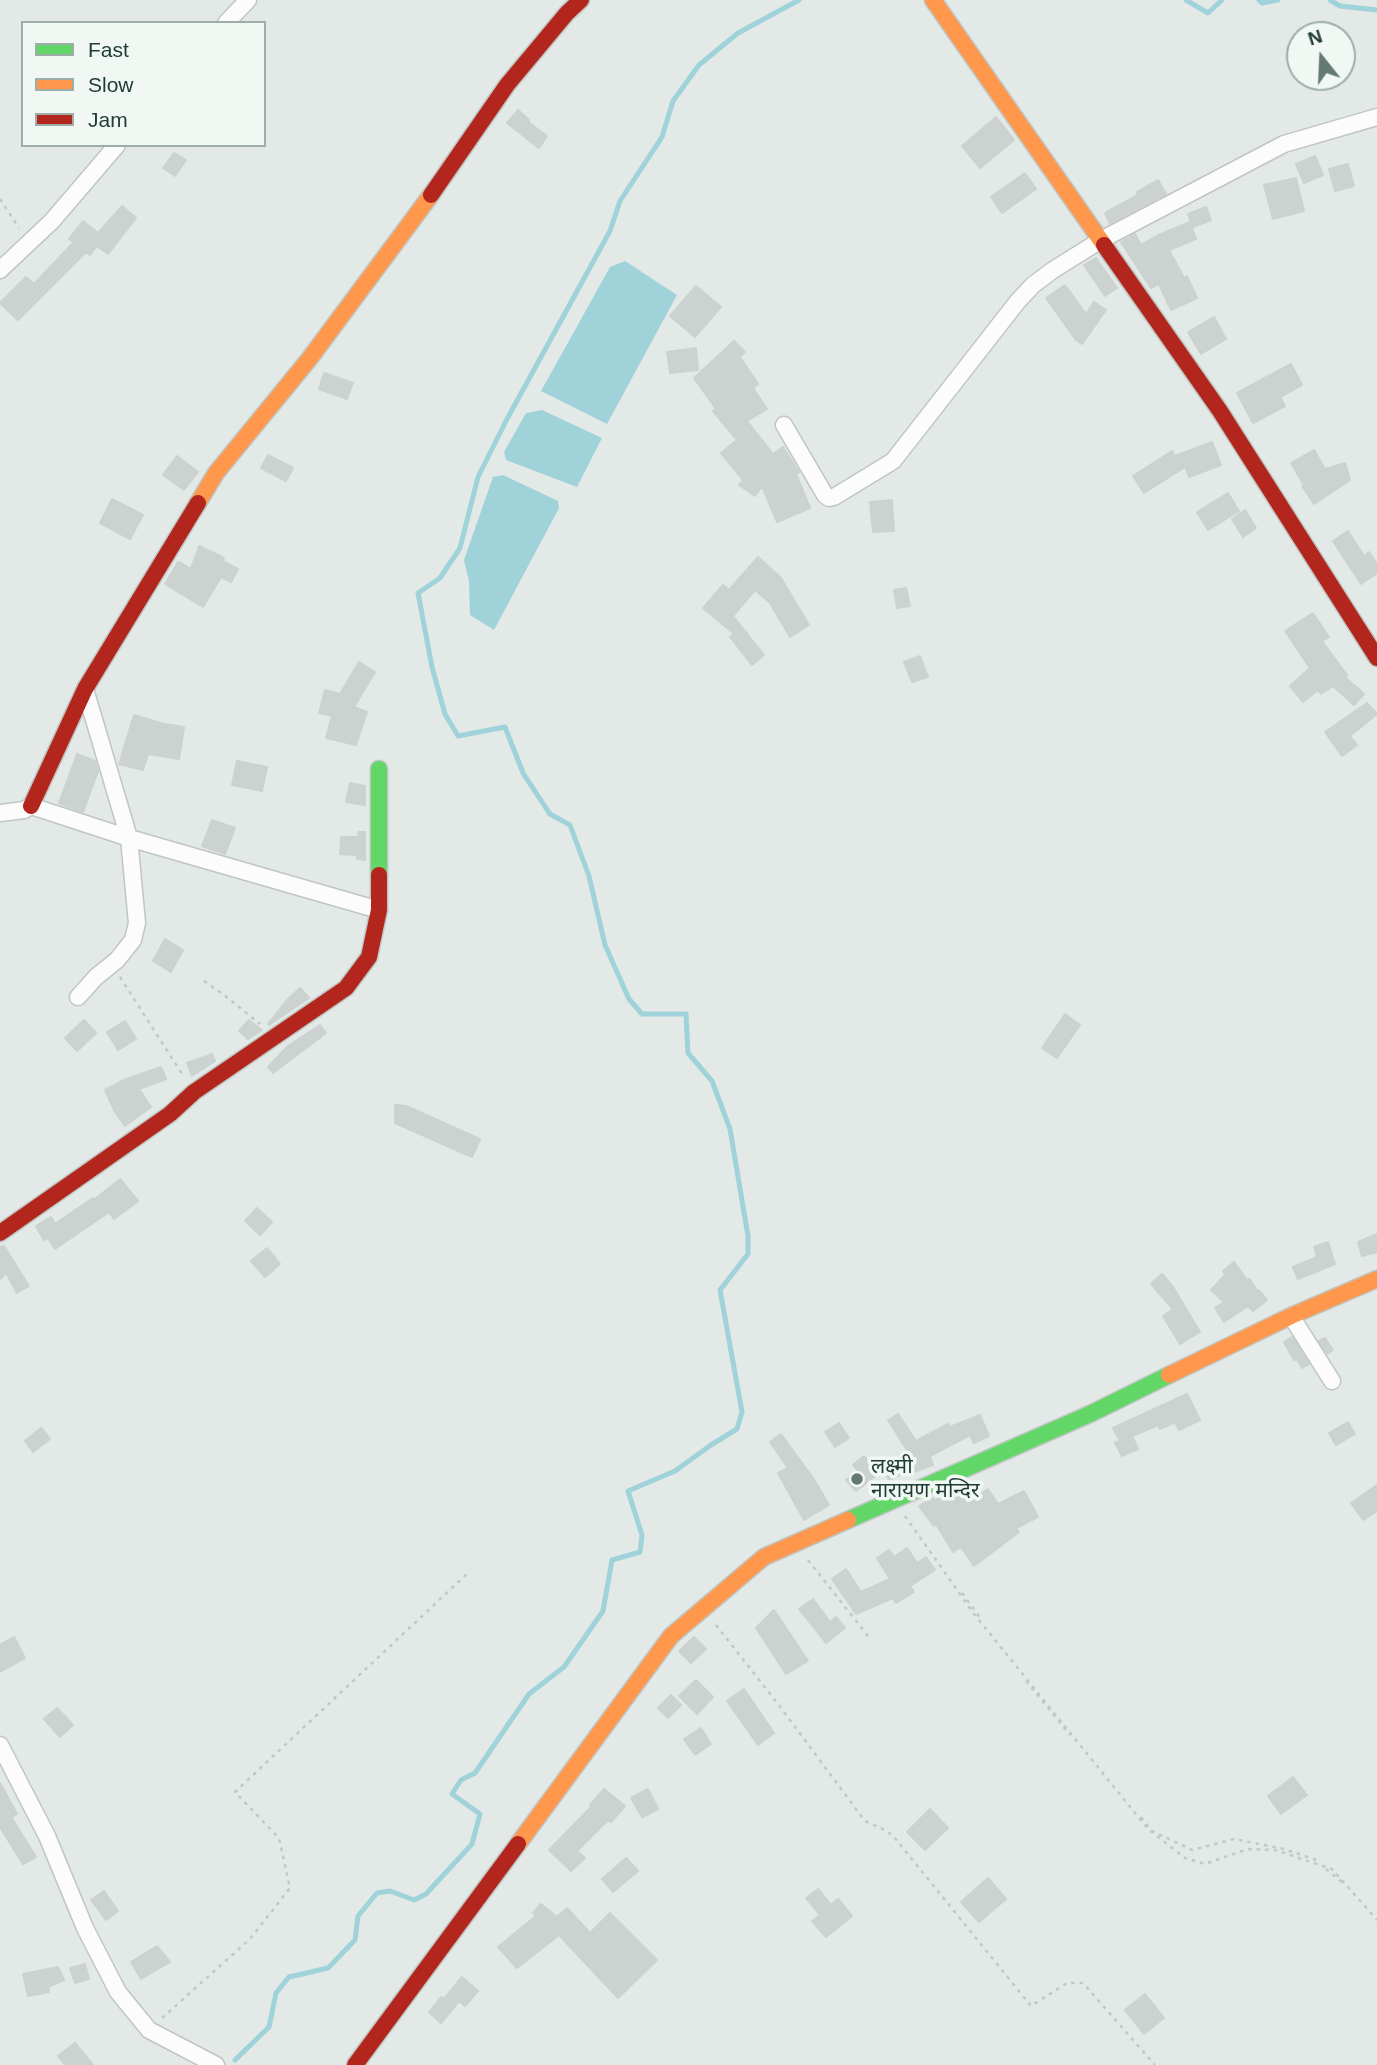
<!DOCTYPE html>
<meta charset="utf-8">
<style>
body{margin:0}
#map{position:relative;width:1377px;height:2065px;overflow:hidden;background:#e3e9e6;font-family:Arial,sans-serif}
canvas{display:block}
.legend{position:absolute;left:21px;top:21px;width:245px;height:126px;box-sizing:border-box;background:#f1f8f4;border:2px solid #9dada8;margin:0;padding:9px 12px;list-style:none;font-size:21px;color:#203d35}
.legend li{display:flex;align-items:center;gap:14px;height:35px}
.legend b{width:35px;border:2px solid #9dada8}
.north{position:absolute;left:1286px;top:21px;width:70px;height:70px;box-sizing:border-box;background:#f1f8f4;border:2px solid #9dada8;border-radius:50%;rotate:342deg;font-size:19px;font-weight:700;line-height:28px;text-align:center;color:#203d35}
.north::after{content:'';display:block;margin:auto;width:24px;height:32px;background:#647973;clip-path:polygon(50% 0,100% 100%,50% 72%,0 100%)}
</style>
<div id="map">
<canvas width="1377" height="2065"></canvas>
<ul class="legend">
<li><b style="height:9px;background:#63d668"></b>Fast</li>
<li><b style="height:9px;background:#ff974d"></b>Slow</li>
<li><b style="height:9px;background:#b3261e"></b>Jam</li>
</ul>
<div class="north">N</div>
</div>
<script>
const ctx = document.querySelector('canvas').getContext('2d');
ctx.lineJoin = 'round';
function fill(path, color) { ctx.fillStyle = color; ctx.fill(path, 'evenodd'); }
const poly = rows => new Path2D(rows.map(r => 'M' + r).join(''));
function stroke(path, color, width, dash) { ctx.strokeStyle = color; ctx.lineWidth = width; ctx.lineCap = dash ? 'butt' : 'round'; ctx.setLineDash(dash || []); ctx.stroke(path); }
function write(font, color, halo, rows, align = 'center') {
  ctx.font = font + ' Arial,"Noto Sans Devanagari",sans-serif'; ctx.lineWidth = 7; ctx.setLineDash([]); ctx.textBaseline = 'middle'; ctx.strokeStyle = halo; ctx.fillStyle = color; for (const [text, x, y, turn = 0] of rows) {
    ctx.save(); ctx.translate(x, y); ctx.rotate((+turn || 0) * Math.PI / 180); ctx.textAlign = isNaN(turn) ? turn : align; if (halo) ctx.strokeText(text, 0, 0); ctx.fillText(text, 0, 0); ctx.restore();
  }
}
const water = poly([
 [625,261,677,295,607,424,541,391,610,267],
 [542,410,602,438,577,487,506,460,504,452,526,413],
 [503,475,558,501,559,508,494,630,470,615,469,581,464,560,493,477]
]);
const stream = poly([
 [1186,0,1208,13,1222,0],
 [1259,0,1262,3,1278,0],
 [1330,0,1340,6,1377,10],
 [235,2060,269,2027,276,1993,289,1977,328,1968,355,1940,358,1916,377,1893,390,1891,414,1900,426,1894,472,1844,480,1814,452,1794,461,1780,475,1773,529,1694,564,1667,603,1611,612,1560,640,1552,642,1535,628,1491,675,1471,711,1445,737,1429,742,1412,720,1290,748,1254,748,1236,730,1129,712,1081,688,1053,686,1014,642,1014,629,999,605,945,589,876,570,825,550,814,523,773,505,727,458,736,445,714,432,667,418,593,440,578,460,548,478,477,507,419,610,231,620,201,662,137,673,101,699,65,738,33,799,0]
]);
const building = poly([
 [518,110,529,120,528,122,547,136,539,148,507,123,518,110],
 [996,117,1014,140,980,168,962,146,996,117],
 [174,153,186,160,175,176,163,168,174,153],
 [1315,156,1323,175,1304,183,1296,164,1315,156],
 [1348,164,1354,186,1335,191,1329,169,1348,164],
 [1025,173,1036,189,1002,213,991,197,1025,173],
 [1296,178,1304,211,1273,219,1264,185,1296,178],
 [1158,180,1166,194,1110,223,1105,213,1138,195,1137,192,1158,180],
 [122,206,136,218,108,254,97,246,90,255,86,252,18,320,0,303,26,277,34,284,74,242,69,239,83,221,98,233,122,206],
 [1206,207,1211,220,1193,227,1188,214,1206,207],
 [1190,222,1196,239,1169,250,1184,278,1187,276,1197,298,1171,310,1159,284,1151,288,1121,242,1135,234,1141,245,1161,234,1190,222],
 [1096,258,1117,288,1105,296,1084,265,1096,258],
 [1065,285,1086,314,1094,302,1106,310,1082,344,1076,340,1046,298,1065,285],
 [696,286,721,307,695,337,670,316,696,286],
 [1214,317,1226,339,1201,354,1188,332,1214,317],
 [734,341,745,352,740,357,758,384,753,388,767,409,747,421,773,454,783,447,799,472,796,474,810,508,777,522,762,486,755,496,739,485,743,480,721,453,737,440,713,411,716,409,694,378,734,341],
 [696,348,698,370,670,373,667,352,696,348],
 [1291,364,1302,385,1280,397,1285,406,1253,423,1237,393,1291,364],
 [324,373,353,383,347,399,319,389,324,373],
 [1212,442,1221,465,1189,477,1185,467,1144,493,1133,476,1172,451,1175,456,1212,442],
 [1314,450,1325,469,1345,463,1350,480,1314,504,1302,486,1304,485,1291,463,1314,450],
 [268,455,293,468,286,481,261,468,268,455],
 [177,456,198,472,184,490,163,475,177,456],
 [1228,493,1239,511,1208,530,1197,512,1228,493],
 [112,499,143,515,130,539,100,523,112,499],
 [892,500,894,531,873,532,870,502,892,500],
 [1245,510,1256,528,1243,537,1232,519,1245,510],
 [1348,531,1364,556,1369,552,1377,564,1377,573,1361,584,1333,541,1348,531],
 [199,546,224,558,222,561,238,569,231,582,221,577,203,607,165,584,178,562,191,569,199,546],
 [758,557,781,578,809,625,790,637,770,603,755,590,733,616,764,655,752,665,730,637,734,634,703,608,723,585,729,590,758,557],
 [906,588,910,606,897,608,894,590,906,588],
 [1313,613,1329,637,1322,641,1347,675,1345,677,1364,694,1354,705,1333,686,1321,694,1318,690,1303,702,1290,686,1310,668,1285,631,1313,613],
 [920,656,928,677,912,682,904,662,920,656],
 [359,662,375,672,354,707,367,712,356,745,326,738,332,716,319,713,325,690,340,694,359,662],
 [1367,703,1377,714,1350,736,1357,745,1342,756,1325,732,1367,703],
 [134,715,164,724,184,727,179,759,148,754,143,770,119,764,134,715],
 [77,754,95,761,98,771,83,812,59,803,77,754],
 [237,761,267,767,262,791,232,785,237,761],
 [350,783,365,786,365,805,346,802,350,783],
 [212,820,235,828,225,854,202,846,212,820],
 [359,832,365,832,365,860,357,859,357,855,340,854,341,837,358,837,359,832],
 [165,939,183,950,171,972,153,961,165,939],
 [300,988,309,998,269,1025,268,1024,287,1000,300,988],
 [1065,1014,1080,1025,1057,1058,1042,1048,1065,1014],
 [84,1020,96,1033,77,1051,65,1038,84,1020],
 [249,1020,262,1030,248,1039,239,1031,249,1020],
 [125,1021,136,1039,118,1050,107,1032,125,1021],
 [320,1025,326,1033,273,1073,268,1067,288,1046,320,1025],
 [212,1054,215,1061,192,1076,187,1063,212,1054],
 [161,1067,166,1079,139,1089,151,1107,125,1126,115,1112,105,1090,126,1079,161,1067],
 [395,1105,406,1106,480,1139,472,1157,395,1123,395,1105],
 [120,1179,138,1201,114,1219,109,1212,55,1249,48,1238,44,1240,36,1226,51,1217,55,1224,93,1198,94,1200,120,1179],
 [257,1208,272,1222,260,1235,245,1221,257,1208],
 [1377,1234,1377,1252,1362,1256,1358,1242,1377,1234],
 [1328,1242,1335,1264,1298,1279,1293,1267,1317,1257,1314,1247,1328,1242],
 [4,1246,29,1286,17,1293,6,1273,0,1279,0,1247,4,1246],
 [267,1248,280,1264,265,1277,251,1261,267,1248],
 [1234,1262,1247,1280,1250,1279,1257,1291,1259,1290,1267,1300,1253,1311,1248,1306,1224,1322,1215,1308,1224,1302,1211,1290,1225,1275,1223,1271,1234,1262],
 [1162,1274,1173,1287,1200,1332,1180,1344,1163,1316,1173,1309,1151,1284,1162,1274],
 [1292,1337,1309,1364,1302,1368,1297,1359,1294,1360,1284,1342,1292,1337],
 [1325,1338,1333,1350,1327,1354,1319,1341,1325,1338],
 [1187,1394,1200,1420,1179,1430,1175,1422,1160,1429,1158,1425,1132,1436,1138,1449,1122,1456,1115,1443,1120,1441,1113,1428,1187,1394],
 [898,1414,916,1441,948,1424,950,1427,980,1415,989,1436,974,1443,970,1435,930,1456,933,1465,914,1472,913,1469,889,1480,883,1468,910,1455,888,1420,898,1414],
 [1348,1422,1355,1434,1336,1445,1329,1433,1348,1422],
 [839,1423,849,1438,835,1447,825,1432,839,1423],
 [41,1428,50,1439,33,1452,25,1441,41,1428],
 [781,1434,813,1478,829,1505,804,1520,778,1473,788,1468,770,1442,781,1434],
 [864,1456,878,1474,856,1491,846,1480,858,1471,853,1465,864,1456],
 [1377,1485,1377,1511,1363,1520,1351,1503,1377,1485],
 [963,1488,969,1502,988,1489,998,1504,1024,1491,1038,1517,1016,1528,1019,1532,974,1566,961,1547,953,1552,936,1524,934,1526,919,1506,933,1498,935,1500,963,1488],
 [907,1548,917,1563,926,1557,935,1570,910,1586,914,1592,896,1603,893,1598,856,1614,832,1579,846,1569,861,1592,890,1579,877,1558,889,1550,894,1557,907,1548],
 [813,1599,830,1622,836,1617,845,1628,826,1643,799,1609,813,1599],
 [774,1610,808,1661,786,1674,756,1628,774,1610],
 [14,1637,25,1658,0,1672,0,1645,14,1637],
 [694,1637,706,1649,691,1663,679,1651,694,1637],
 [696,1680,713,1697,697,1714,679,1696,696,1680],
 [744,1689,774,1733,758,1745,727,1701,744,1689],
 [671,1695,681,1705,668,1718,658,1708,671,1695],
 [57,1708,73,1725,60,1737,44,1719,57,1708],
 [701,1728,711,1744,695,1755,684,1739,701,1728],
 [1293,1777,1307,1795,1281,1814,1268,1796,1293,1777],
 [0,1783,17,1814,11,1817,36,1857,23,1864,0,1827,0,1783],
 [604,1789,625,1806,611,1822,608,1820,577,1851,585,1858,571,1871,549,1850,592,1806,590,1805,604,1789],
 [648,1789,658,1809,642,1817,631,1798,648,1789],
 [930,1809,948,1828,925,1850,907,1832,930,1809],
 [626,1858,638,1871,613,1892,602,1879,626,1858],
 [988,1878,1006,1899,979,1922,961,1902,988,1878],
 [818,1889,831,1905,838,1899,852,1916,826,1937,812,1921,820,1915,806,1898,818,1889],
 [104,1891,118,1911,106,1920,91,1900,104,1891],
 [541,1904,557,1917,567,1908,590,1933,610,1913,657,1960,618,1998,559,1935,517,1968,498,1947,536,1916,533,1913,541,1904],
 [157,1946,170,1962,141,1979,131,1962,157,1946],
 [85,1964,89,1979,75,1983,70,1968,85,1964],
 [58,1967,64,1980,48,1987,49,1992,28,1996,23,1974,58,1967],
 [462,1977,478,1991,465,2006,459,2001,441,2023,429,2012,441,1997,444,1999,462,1977],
 [1145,1994,1164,2018,1144,2034,1125,2010,1145,1994],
 [75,2043,93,2065,65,2065,58,2056,75,2043]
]);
const path = poly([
 [0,199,19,228],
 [120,977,182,1074],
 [204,981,228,998,260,1024],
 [905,1516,974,1614,1148,1829,1185,1858,1205,1864,1248,1849,1275,1850,1332,1869,1377,1920],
 [808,1560,868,1636],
 [962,1593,981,1619],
 [716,1625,778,1704,865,1821,885,1830,894,1837,1031,2006,1067,1983,1083,1983,1155,2065],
 [1026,1681,1070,1735],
 [1141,1817,1152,1831,1192,1850,1234,1839,1284,1849,1314,1859,1320,1864],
 [1326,1869,1342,1882],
 [162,2018,250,1939,290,1888,279,1838,235,1792,469,1572]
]);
const street = poly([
 [226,23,248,0],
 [0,270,52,221,117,145],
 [784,425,825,495,829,498,834,497,893,461,1018,301,1033,285,1053,270,1101,240,1284,144,1377,117],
 [0,813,24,810,31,806,129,838,379,910],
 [78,997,96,977,117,960,133,940,137,923,129,838,85,689],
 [1291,1316,1332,1381],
 [0,1745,47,1836,85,1928,118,1992,149,2030,216,2065]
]);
const fast = poly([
 [379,769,379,875],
 [848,1520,1090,1414,1169,1375]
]);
const slow = poly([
 [933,0,1104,245],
 [198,503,216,473,310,358,431,195],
 [1169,1375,1291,1316,1377,1279],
 [518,1844,671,1636,764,1557,848,1520]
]);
const jam = poly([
 [431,195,507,85,567,13,581,0],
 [1104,245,1220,411,1377,658],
 [31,806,85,689,198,503],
 [0,1233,170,1114,194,1092,346,988,369,957,379,910,379,875],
 [355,2065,518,1844]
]);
const markers = [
 [857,1479,7,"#647973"]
];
const poiNames = [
 ["लक्ष्मी",871,1467],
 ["नारायण मन्दिर",871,1491]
];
fill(water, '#a0d2da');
stroke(stream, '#a0d2da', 5);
fill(building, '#ccd2cf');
stroke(building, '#cbd2cf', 2);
stroke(street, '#c0c6c3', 19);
stroke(fast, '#bec7c3', 19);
stroke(slow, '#bec7c3', 19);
stroke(jam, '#bec7c3', 19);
stroke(path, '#c0c9c5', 2.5, [3.5, 5]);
stroke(street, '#fbfcfb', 16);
stroke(fast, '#63d668', 16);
stroke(slow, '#ff974d', 16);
stroke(jam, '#b3261e', 16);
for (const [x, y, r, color] of markers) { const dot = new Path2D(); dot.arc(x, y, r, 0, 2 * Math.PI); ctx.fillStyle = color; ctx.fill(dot); stroke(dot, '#f1f8f4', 2.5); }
write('21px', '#203d35', '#f1f8f4', poiNames, 'left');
</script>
